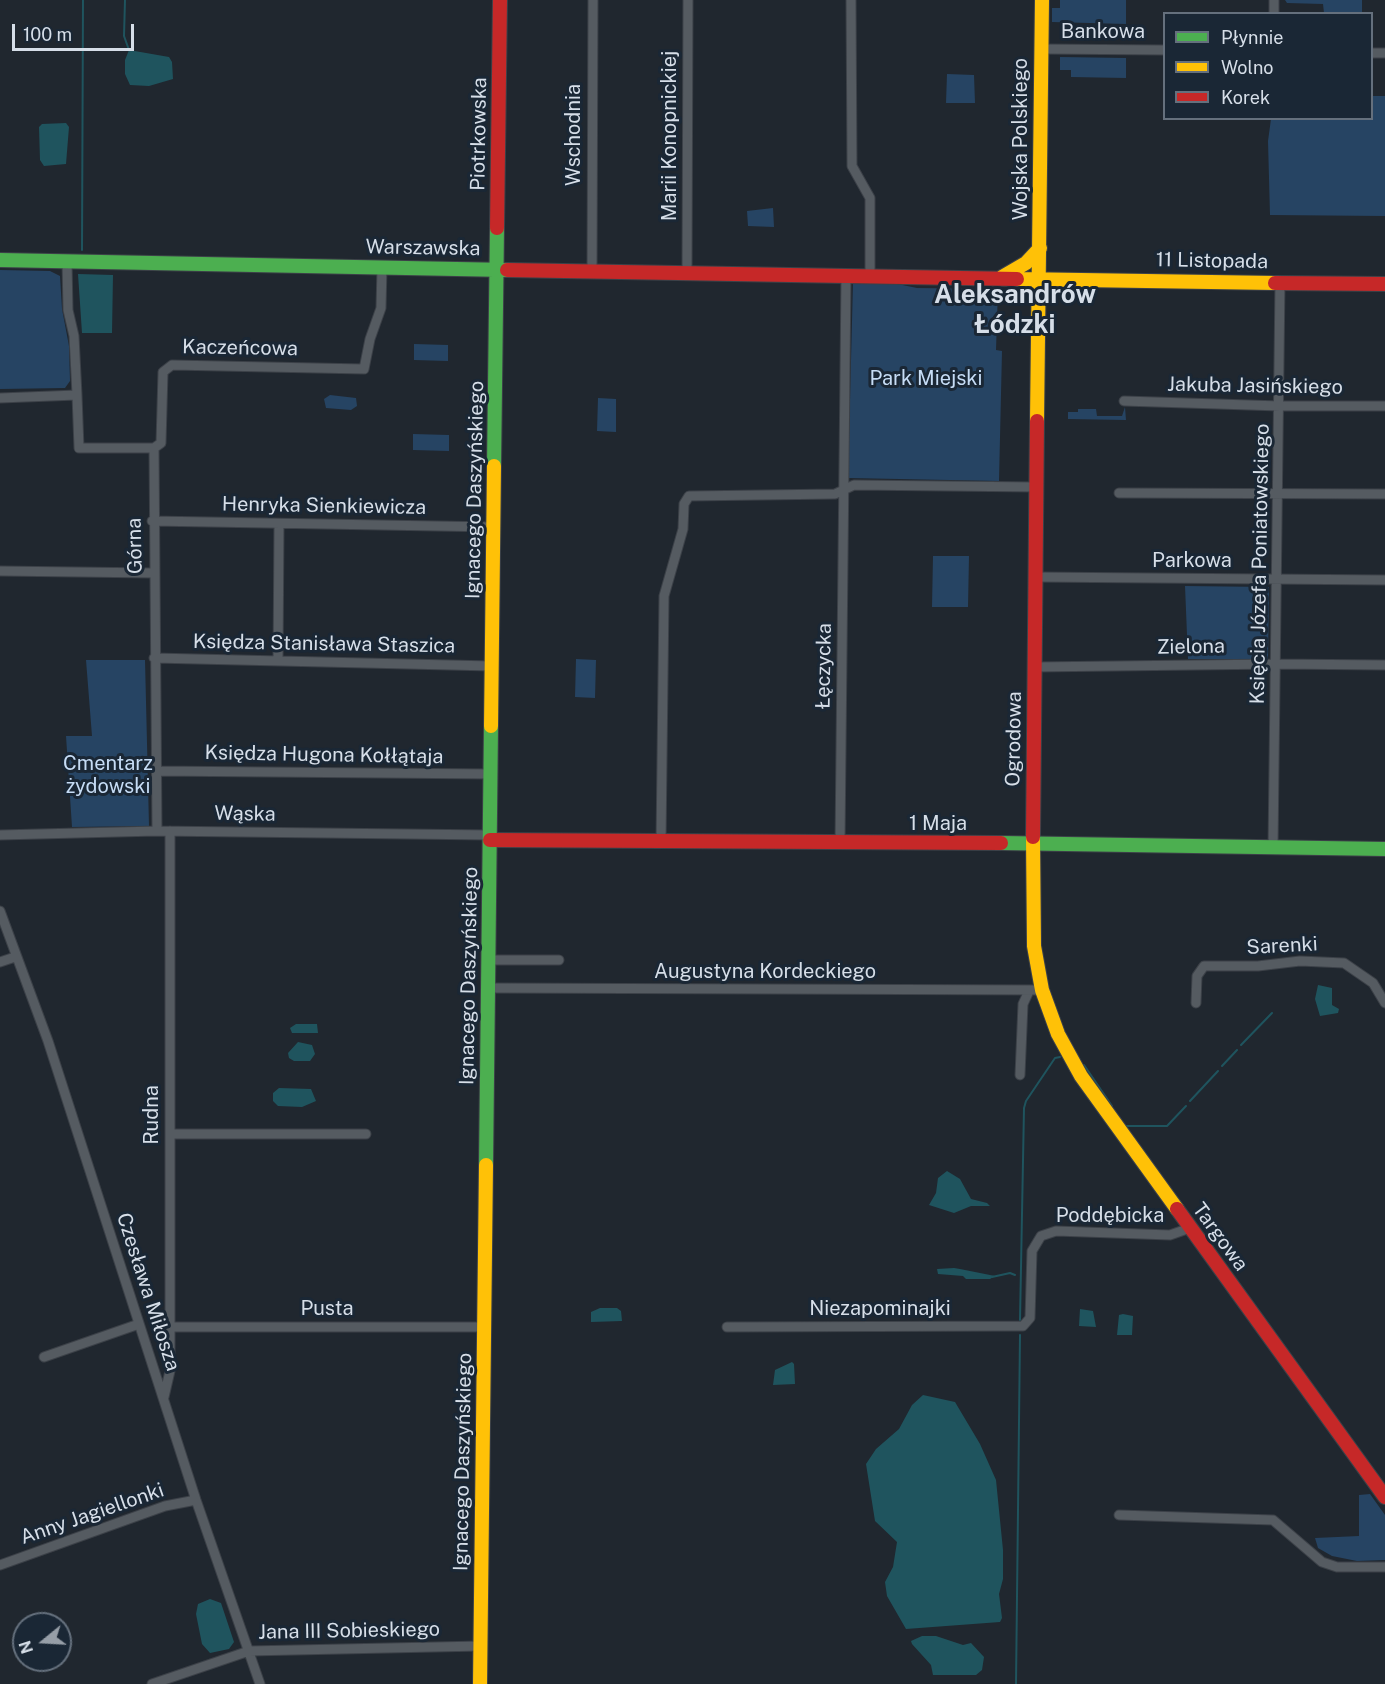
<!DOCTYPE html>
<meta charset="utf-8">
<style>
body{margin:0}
#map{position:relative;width:1385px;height:1684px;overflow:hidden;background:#20272f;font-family:"Public Sans",sans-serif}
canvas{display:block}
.legend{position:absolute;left:1163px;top:12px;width:210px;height:108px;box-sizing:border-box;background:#1a2735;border:2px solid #65707d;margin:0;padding:8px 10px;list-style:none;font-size:18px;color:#d6dee8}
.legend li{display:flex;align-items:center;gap:12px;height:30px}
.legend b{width:30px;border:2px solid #65707d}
.north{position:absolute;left:12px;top:1612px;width:60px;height:60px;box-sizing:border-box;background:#1a2735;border:2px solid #65707d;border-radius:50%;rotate:252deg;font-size:16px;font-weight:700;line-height:24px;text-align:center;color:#d6dee8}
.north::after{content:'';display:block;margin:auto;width:21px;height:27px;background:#969ea7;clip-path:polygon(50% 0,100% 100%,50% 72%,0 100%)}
.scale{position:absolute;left:12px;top:24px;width:122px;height:27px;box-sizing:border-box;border:3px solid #d6dee8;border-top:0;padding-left:8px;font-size:18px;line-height:21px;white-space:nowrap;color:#d6dee8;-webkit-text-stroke:4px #1a2735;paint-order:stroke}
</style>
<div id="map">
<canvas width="1385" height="1684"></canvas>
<ul class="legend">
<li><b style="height:8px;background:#4caf50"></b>Płynnie</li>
<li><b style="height:8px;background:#ffc107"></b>Wolno</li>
<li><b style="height:8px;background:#c62828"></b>Korek</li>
</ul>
<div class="north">N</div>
<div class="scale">100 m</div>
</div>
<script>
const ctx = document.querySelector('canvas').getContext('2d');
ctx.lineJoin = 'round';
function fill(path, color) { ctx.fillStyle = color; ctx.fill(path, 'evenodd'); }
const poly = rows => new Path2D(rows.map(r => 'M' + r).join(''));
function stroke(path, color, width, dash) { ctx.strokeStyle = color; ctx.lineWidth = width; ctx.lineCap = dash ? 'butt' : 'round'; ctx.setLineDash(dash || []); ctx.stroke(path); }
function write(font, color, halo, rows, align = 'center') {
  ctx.font = font + ' "Public Sans",sans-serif'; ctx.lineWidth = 6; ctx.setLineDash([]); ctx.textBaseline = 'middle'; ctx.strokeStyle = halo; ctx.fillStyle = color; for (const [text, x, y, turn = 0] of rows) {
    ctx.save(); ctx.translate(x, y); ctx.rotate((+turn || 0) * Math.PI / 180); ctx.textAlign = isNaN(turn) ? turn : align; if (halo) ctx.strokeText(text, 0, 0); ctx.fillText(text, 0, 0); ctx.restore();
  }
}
const green = poly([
 [1060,0,1126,0,1126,24,1052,22,1052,8,1060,8],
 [1285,0,1362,0,1362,13,1324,13,1323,4,1287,3],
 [1060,57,1126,58,1126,78,1071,77,1071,70,1060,70],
 [947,74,974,75,975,103,946,103],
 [1372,96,1385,96,1385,216,1270,215,1268,141,1271,119,1372,118],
 [773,208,774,227,748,226,747,211],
 [0,270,50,271,60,276,62,309,69,346,70,381,65,388,0,389],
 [883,281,917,288,998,289,996,350,1002,351,999,481,848,478,853,282],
 [414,344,448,345,448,361,414,360],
 [330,395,356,398,357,406,351,410,326,408,324,399],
 [598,398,616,399,616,432,597,431],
 [1125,407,1126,420,1068,419,1068,412,1078,412,1078,409,1096,409,1097,416,1122,416],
 [413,434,449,435,449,451,413,450],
 [933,556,969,556,968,607,932,607],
 [1185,586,1269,587,1268,659,1188,659],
 [576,659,596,660,595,698,575,697],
 [86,660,145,660,149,826,72,827,66,736,92,736],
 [1370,1494,1385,1515,1385,1560,1357,1561,1332,1556,1318,1548,1315,1538,1359,1536,1359,1495]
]);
const water = poly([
 [129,50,169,57,172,62,173,79,149,86,130,85,125,74,125,60],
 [66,123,69,127,66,164,44,166,40,160,39,127,42,124],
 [78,274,113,275,112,333,82,333],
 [1318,985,1332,988,1332,1005,1339,1009,1338,1013,1320,1016,1315,999],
 [296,1024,317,1024,318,1033,292,1033,290,1028],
 [298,1042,312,1045,315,1054,310,1061,294,1061,289,1058,288,1053],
 [279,1088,311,1089,316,1101,302,1107,278,1106,273,1101,273,1093],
 [947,1171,960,1179,971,1199,987,1203,990,1206,971,1206,954,1213,929,1205,936,1193,938,1178],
 [954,1268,960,1269,995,1276,990,1279,966,1279,963,1276,938,1274,937,1269],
 [600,1308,617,1308,621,1311,622,1321,591,1322,591,1312],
 [1080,1309,1093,1311,1096,1327,1079,1326],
 [1123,1314,1133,1316,1132,1335,1117,1335,1119,1315],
 [792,1362,794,1364,795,1384,773,1385,775,1370],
 [923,1395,955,1402,980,1444,996,1480,1003,1550,1003,1579,999,1594,1002,1618,1000,1622,906,1629,887,1596,885,1582,893,1567,897,1542,875,1521,866,1464,876,1449,899,1429,912,1405],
 [210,1599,221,1603,234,1642,229,1649,210,1653,202,1644,196,1614,198,1604],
 [922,1636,936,1636,963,1645,971,1643,984,1657,982,1670,976,1675,933,1675,931,1665,912,1644,911,1641]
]);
const stream = poly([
 [125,0,124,36,129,50],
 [82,250,83,0],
 [1241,1045,1272,1013],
 [1084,1065,1112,1106],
 [1222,1066,1237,1050],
 [1190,1101,1218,1071],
 [1125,1126,1167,1126,1186,1106],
 [992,1277,1010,1273,1015,1275],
 [1020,1320,1024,1108,1026,1101,1055,1058,1060,1057],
 [1016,1684,1020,1335]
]);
const street = poly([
 [851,0,852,166,870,198,870,276],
 [1274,0,1274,14],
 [1041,49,1164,50],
 [1372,53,1385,53],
 [592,271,593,0],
 [687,272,688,0],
 [77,395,79,448,154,448],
 [0,398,77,395,74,336,68,310,67,262],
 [1124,401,1280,406,1385,406],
 [154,448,161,443,163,372,172,365,364,369,370,339,381,308,382,267],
 [154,448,157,831],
 [1119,493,1385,494],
 [152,521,494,527],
 [0,571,153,573],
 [1035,577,1385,580],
 [154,658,492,666],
 [278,661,279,524],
 [1034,667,1276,664,1385,665],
 [156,771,491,774],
 [0,835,157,831,490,835],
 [661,842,664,596,683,529,684,504,689,496,835,494,854,485,1036,487],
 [840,843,846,276],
 [1273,848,1280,281],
 [0,911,48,1041,196,1500,260,1684],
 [488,960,559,960],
 [0,962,15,957],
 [487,988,1042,990],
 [1196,1003,1197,976,1204,966,1258,966,1300,961,1344,963,1373,983,1385,1003],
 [1020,1075,1023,1004,1029,991],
 [170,1134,366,1134],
 [170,1327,484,1327],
 [727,1327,1023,1326,1030,1318,1032,1251,1041,1236,1056,1231,1170,1235,1190,1228],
 [44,1357,139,1324],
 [164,1397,170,1371,170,831],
 [1119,1515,1273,1520,1322,1562,1337,1567,1385,1567],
 [0,1565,165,1506,196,1500],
 [152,1684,249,1651,481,1646]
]);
const fast = poly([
 [0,260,507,270],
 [494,466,497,228],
 [1001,843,1385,849],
 [486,1165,491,726]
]);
const slow = poly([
 [1002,277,1026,263,1040,248],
 [1017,279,1275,283],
 [1037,421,1042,0],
 [491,726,494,466],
 [1033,837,1034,946,1042,990,1058,1034,1081,1076,1177,1209],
 [480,1684,486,1165]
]);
const jam = poly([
 [497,228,500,0],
 [507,270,1017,279],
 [1275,283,1385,284],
 [1033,837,1037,421],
 [490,840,1001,843],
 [1177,1209,1385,1497]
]);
const streetNames = [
 ["Bankowa",1103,32],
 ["Piotrkowska",479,134,-89],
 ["Wschodnia",574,135,-90],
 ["Marii Konopnickiej",670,136,-90],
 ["Wojska Polskiego",1021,139,-90],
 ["Warszawska",423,248,1],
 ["11 Listopada",1212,261,1],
 ["Kaczeńcowa",240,348,1],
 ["Jakuba Jasińskiego",1255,386,1],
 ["Ignacego Daszyńskiego",475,490,-89],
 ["Henryka Sienkiewicza",324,506,1],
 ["Górna",135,546,-91],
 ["Parkowa",1192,561],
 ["Księcia Józefa Poniatowskiego",1260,564,-89],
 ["Księdza Stanisława Staszica",324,644,1],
 ["Zielona",1191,647,-1],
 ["Łęczycka",824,666,-89],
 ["Ogrodowa",1014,739,-89],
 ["Księdza Hugona Kołłątaja",324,755,1],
 ["Wąska",245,814,1],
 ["1 Maja",938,824],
 ["Sarenki",1282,946,-3],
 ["Augustyna Kordeckiego",765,972],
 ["Ignacego Daszyńskiego",469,976,-89],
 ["Rudna",152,1115,-90],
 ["Poddębicka",1110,1216],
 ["Targowa",1220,1237,54],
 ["Czesława Miłosza",148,1292,72],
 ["Pusta",327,1309],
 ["Niezapominajki",880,1309],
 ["Ignacego Daszyńskiego",463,1462,-89],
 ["Anny Jagiellonki",92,1514,-19],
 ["Jana III Sobieskiego",349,1631,-1]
];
const parkNames = [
 ["Park Miejski",926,379],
 ["Cmentarz",108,764],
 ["żydowski",108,787]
];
const districtNames = [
 ["Aleksandrów",1015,295],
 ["Łódzki",1015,325]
];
fill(green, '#264463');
fill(water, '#1f545e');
stroke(stream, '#1f545e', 2);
stroke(street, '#3c4148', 11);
stroke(fast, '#3c4148', 16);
stroke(slow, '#3c4148', 16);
stroke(jam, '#3c4148', 16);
stroke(street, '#555b61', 9);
stroke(fast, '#4caf50', 14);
stroke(slow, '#ffc107', 14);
stroke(jam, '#c62828', 14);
write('20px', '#d6dee8', '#1a2735', streetNames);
write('20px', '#c6dcf5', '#1a2735', parkNames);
write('bold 26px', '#d6dee8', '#1a2735', districtNames);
</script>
